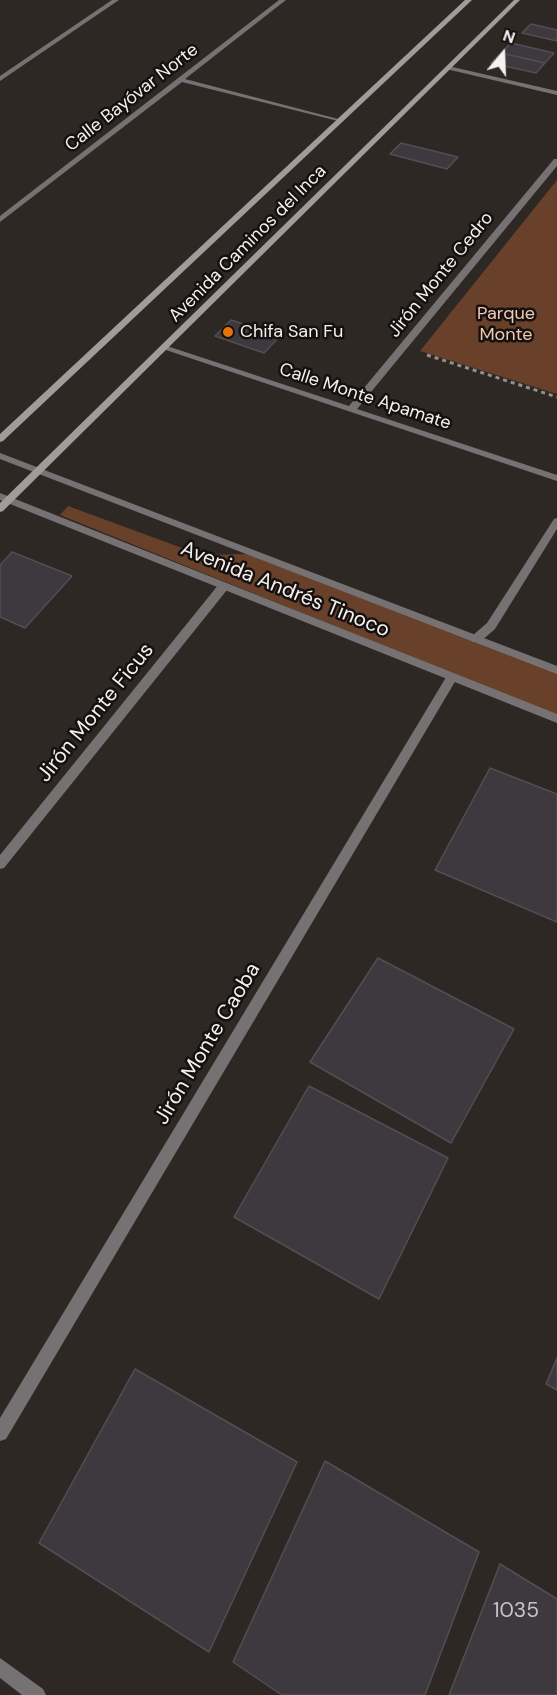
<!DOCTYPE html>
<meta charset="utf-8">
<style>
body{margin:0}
#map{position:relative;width:557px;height:1695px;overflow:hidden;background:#2e2824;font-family:"DM Sans",sans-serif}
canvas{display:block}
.north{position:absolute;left:473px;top:24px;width:60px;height:60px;-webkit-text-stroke:4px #141110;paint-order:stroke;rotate:19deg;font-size:16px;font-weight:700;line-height:24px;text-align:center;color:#f5f1ef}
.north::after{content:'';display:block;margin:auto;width:21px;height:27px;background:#f5f1ef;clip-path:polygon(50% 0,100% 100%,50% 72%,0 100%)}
</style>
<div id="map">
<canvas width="557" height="1695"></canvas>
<div class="north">N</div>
</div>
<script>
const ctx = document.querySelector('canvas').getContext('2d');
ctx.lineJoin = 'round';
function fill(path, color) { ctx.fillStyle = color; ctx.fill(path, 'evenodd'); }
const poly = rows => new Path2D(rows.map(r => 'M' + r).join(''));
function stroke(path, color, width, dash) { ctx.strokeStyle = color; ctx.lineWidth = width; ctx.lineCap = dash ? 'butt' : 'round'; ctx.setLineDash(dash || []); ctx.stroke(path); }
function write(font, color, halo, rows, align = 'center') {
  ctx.font = font + ' "DM Sans",sans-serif'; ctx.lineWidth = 5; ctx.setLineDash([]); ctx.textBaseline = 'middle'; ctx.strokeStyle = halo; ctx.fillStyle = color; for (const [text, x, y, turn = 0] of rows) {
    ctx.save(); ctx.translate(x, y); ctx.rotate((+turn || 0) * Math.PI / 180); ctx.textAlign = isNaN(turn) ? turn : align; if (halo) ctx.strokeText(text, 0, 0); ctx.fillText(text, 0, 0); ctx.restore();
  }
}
const green = poly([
 [557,180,557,394,420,351],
 [68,506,201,555,249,554,557,670,557,716,60,515]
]);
const building = poly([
 [531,24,557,30,557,41,522,33,531,24],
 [511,43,554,53,545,63,501,53,511,43],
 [501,53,545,63,536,73,491,63,501,53],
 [401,143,458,157,447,169,390,154,401,143],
 [231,320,280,336,264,353,215,336,231,320],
 [12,552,72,576,25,628,0,617,0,565,12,552],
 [490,768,557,794,557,922,435,870,490,768],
 [378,958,514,1029,451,1143,310,1062,378,958],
 [309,1086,448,1158,379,1299,234,1217,309,1086],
 [557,1358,557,1390,546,1384,557,1358],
 [135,1369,297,1462,209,1652,39,1543,135,1369],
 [325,1461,479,1552,425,1695,282,1695,233,1662,325,1461],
 [500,1564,557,1599,557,1695,449,1695,500,1564]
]);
const path = poly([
 [427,355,557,397]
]);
const pedestrian = poly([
 [448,66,557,91,557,95,446,69,445,68,448,66]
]);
const minor = poly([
 [112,0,119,0,0,81,0,76,112,0],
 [279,0,286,0,185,79,342,120,342,122,182,82,0,222,0,216,279,0],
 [554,159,557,159,557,166,357,409,557,475,557,481,160,348,167,346,349,406,554,159],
 [557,518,557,529,495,629,480,642,472,642,471,639,472,636,487,623,554,519,557,518],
 [223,583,228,587,227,590,4,868,0,869,0,855,219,584,223,583],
 [452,673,457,677,456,680,6,1439,0,1441,0,1418,448,674,452,673],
 [0,1658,43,1689,46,1695,22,1695,0,1678,0,1658]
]);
const tertiary = poly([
 [0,453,557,666,557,674,0,459,0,453],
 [0,493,557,714,557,723,0,500,0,493]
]);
const secondary = poly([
 [465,0,472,0,3,441,0,442,0,434,465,0],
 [514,0,520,0,3,511,0,512,0,503,514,0]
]);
const markers = [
 [228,332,6,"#e8710a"]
];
const farStreetnames = [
 ["Calle Bayóvar Norte",132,98,-38],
 ["Avenida Caminos del Inca",248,244,-45],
 ["Jirón Monte Cedro",441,275,-51],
 ["Calle Monte Apamate",365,397,18]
];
const farParknames = [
 ["Parque",506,314],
 ["Monte",506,335]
];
const farPoinames = [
 ["Chifa San Fu",240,332]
];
const streetNames = [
 ["Avenida Andrés Tinoco",285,590,22],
 ["Jirón Monte Ficus",96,713,-51],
 ["Jirón Monte Caoba",208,1044,-59]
];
const nearNumbernames = [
 ["1035",516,1611]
];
fill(green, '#694029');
fill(building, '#3e393e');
stroke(building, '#534e54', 1.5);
stroke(path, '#948f8c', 3, [4, 4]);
fill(pedestrian, '#767273');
fill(minor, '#767273');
fill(tertiary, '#767273');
fill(secondary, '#a19b9c');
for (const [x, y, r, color] of markers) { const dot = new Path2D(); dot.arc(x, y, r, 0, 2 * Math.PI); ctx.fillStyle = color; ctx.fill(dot); stroke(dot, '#141110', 2); }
write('18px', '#f5f1ef', '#141110', farStreetnames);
write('18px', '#f5c9b1', '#141110', farParknames);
write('18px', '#f5f1ef', '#141110', farPoinames, 'left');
write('21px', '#f5f1ef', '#141110', streetNames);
write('21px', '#c7c3c3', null, nearNumbernames);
</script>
